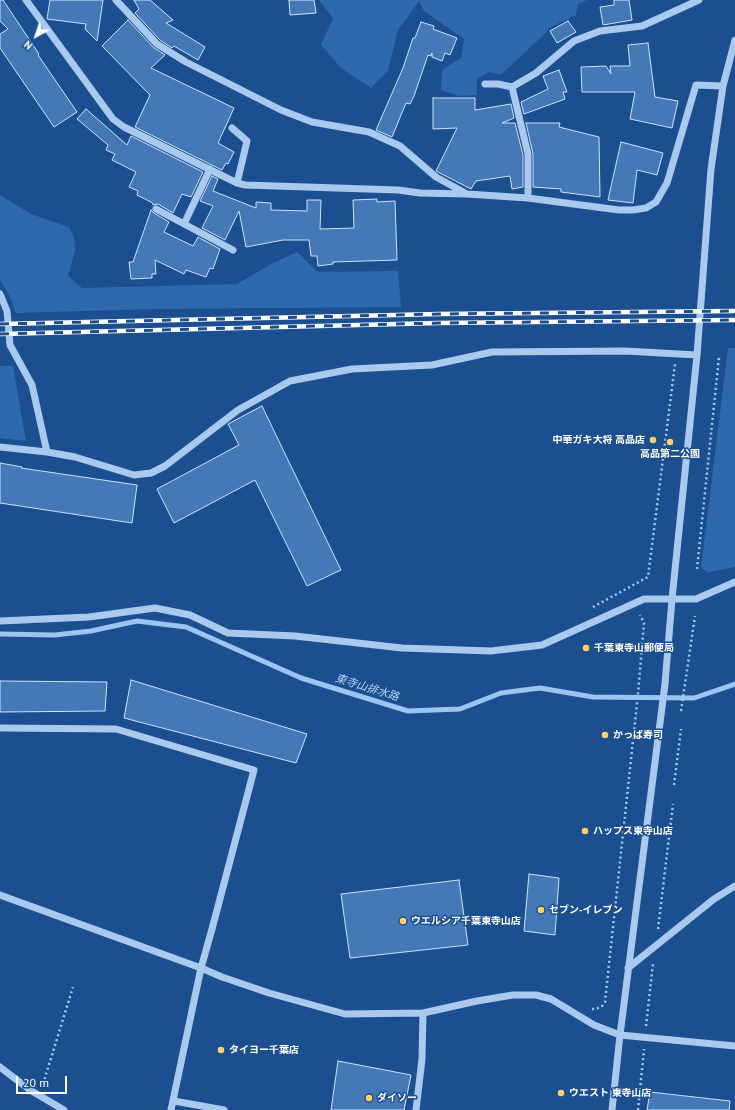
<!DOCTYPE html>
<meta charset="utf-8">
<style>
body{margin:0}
#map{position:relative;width:735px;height:1110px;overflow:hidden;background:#1b4f8f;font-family:"PT Sans",sans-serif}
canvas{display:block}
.north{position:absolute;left:16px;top:16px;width:40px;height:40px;-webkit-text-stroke:3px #1b4f8f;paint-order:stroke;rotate:220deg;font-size:11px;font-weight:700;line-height:16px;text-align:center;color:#fff}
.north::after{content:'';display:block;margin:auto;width:14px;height:18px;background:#fff;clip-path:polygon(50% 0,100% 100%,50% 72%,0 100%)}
.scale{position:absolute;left:16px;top:1076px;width:51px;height:18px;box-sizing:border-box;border:2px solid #fff;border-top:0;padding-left:5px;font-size:12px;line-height:14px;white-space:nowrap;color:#fff;-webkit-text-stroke:3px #1b4f8f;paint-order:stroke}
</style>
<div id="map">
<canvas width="735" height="1110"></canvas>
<div class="north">N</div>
<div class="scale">20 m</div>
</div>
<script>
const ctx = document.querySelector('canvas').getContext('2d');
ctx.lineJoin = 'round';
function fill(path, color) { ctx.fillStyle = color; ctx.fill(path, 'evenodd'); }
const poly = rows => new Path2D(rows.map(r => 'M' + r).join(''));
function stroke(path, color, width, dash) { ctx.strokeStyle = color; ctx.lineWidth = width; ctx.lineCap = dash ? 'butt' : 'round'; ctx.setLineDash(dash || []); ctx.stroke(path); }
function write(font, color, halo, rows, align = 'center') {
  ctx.font = font + ' "PT Sans","Noto Sans JP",sans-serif'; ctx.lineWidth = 3; ctx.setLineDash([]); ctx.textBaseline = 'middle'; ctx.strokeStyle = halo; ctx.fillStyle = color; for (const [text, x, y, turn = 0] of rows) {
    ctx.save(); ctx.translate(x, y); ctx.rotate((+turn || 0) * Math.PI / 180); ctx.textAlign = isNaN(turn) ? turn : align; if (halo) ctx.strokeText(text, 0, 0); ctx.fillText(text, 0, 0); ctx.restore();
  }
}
const green = poly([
 [319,0,587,0,578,4,576,15,553,26,501,75,489,72,477,79,477,95,459,96,441,90,442,70,461,58,464,39,424,11,419,1,398,30,388,71,371,88,341,68,321,45,333,18],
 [0,195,31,214,69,227,74,237,75,251,68,276,82,288,237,284,273,263,297,252,318,272,398,271,401,307,156,309,16,313,9,295,0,280],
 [728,348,735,348,735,567,708,572,701,568],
 [0,366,13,366,26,441,0,438]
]);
const stream = poly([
 [0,634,55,635,91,631,137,621,186,627,301,678,408,711,460,709,501,693,540,688,593,697,694,698,735,684]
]);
const building = poly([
 [0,0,3,0,39,54,38,55,77,112,54,127,0,48,0,34,8,29,0,21,0,0],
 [50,0,103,0,97,41,85,29,86,24,47,19,50,0],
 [134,0,150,0,173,20,166,23,205,47,198,60,174,46,172,48,160,40,135,13,139,9,134,0],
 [289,0,314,0,316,13,290,15,289,0],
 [614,0,629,0,632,20,603,25,600,7,614,5,614,0],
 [128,20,153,47,165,55,151,68,234,108,218,143,234,152,228,164,226,163,222,170,135,127,150,95,102,46,128,20],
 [568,21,576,32,557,43,550,31,568,21],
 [421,22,434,26,433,29,457,38,450,55,445,53,442,61,432,57,432,53,431,56,428,55,414,96,410,104,406,103,392,137,376,130,403,68,413,38,415,38,421,22],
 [648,43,655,97,678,101,672,128,630,119,635,92,582,92,581,67,606,66,611,74,610,66,630,66,628,45,648,43],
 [559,70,567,92,563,92,565,99,524,114,521,102,548,89,543,76,559,70],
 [433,98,475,98,475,110,511,104,514,118,502,123,515,123,523,155,523,187,512,189,510,176,476,181,471,189,436,171,457,128,433,129,433,98],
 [86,109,127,145,131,136,203,172,191,197,182,194,173,213,158,204,153,205,153,204,151,202,137,195,138,191,129,187,136,172,112,160,115,154,106,150,108,145,77,119,86,109],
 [526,123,560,123,559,127,599,137,600,197,561,192,561,189,533,187,533,154,526,123],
 [621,142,663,153,657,175,637,170,633,203,608,200,621,142],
 [212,176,218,179,213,191,256,208,256,202,271,203,271,210,307,211,307,200,321,200,320,229,354,228,353,200,377,199,377,202,395,201,397,260,333,262,333,264,318,266,317,256,311,256,309,240,283,240,246,247,239,211,225,240,202,228,213,206,200,201,212,176],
 [151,210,154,213,169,222,164,232,193,246,198,237,220,249,213,269,210,268,206,277,186,270,184,274,155,260,156,274,152,274,152,278,131,279,129,262,133,262,151,210],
 [262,406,341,570,307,586,255,480,174,523,157,489,239,445,228,424,262,406],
 [0,463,22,467,21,468,137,485,132,523,0,503,0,463],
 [131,680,307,734,296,763,124,718,131,680],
 [0,681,107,682,105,711,0,712,0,681],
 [529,874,559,878,555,935,524,931,529,874],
 [459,880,468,945,350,958,341,894,459,880],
 [338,1061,411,1075,404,1110,331,1110,338,1061],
 [650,1092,730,1101,729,1110,647,1110,650,1092]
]);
const path = poly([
 [697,569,719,357],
 [593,607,648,577,675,364],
 [681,711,695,616],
 [674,785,681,729],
 [658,929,673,804],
 [592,1009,596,1009,602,1006,605,1002,638,694,644,623,640,615],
 [646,1026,653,964],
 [43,1084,73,987],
 [638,1110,644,1049]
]);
const minor = poly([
 [26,0,113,119,124,127,237,183,245,185,398,190,420,193,465,194],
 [116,0,157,44,186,62,281,110,312,122,369,132,400,146,436,177,467,194,528,198,619,210,633,210,646,208,656,202,667,183,696,85,723,86],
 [485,84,498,84,512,87,536,73,574,41,600,31,642,26,699,0],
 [512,87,528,154,528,198],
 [232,128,247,141,237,183],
 [156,209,233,250],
 [184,224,210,169],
 [0,294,7,311,10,345,32,385,47,452],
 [0,447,47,452,75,457,134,475,151,473,165,466,238,410,290,381,352,369,432,365,492,352,625,351,697,355],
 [0,621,89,617,155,608,190,615,228,633,295,636,402,648,491,651,542,645,644,599,696,599,735,582],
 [0,728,116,729,254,770,212,929,201,968,171,1110],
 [0,895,201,968,222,977,269,993,345,1014,423,1013,477,1001,513,995,536,995,551,999,594,1025,620,1035,735,1046],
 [628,968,714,899,735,886],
 [0,1067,30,1090,64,1110],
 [174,1101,224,1110],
 [416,1110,422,1059,423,1013],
 [612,1110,620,1035,665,684,672,599,697,355,711,169,723,86,735,40]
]);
const rail = poly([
 [0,324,439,314,735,311],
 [0,334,438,323,735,320]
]);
const markers = [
 [653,440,4,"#ffd166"],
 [670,442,4,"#ffd166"],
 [586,648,4,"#ffd166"],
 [605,735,4,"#ffd166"],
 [585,831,4,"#ffd166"],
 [541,910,4,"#ffd166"],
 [403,921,4,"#ffd166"],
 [221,1050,4,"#ffd166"],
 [561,1093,4,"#ffd166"],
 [369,1098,4,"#ffd166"]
];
const poiNames = [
 ["中華ガキ大将 高品店",645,440,"right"],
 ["高品第二公園",670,454,"center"],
 ["千葉東寺山郵便局",594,648],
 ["かっぱ寿司",613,735],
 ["ハップス東寺山店",593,831],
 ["セブン-イレブン",549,910],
 ["ウエルシア千葉東寺山店",411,921],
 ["タイヨー千葉店",229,1050],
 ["ウエスト 東寺山店",569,1093],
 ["ダイソー",377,1098]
];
const waterNames = [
 ["東寺山排水路",367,688,17]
];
fill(green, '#2e69ad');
stroke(stream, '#9cc4f0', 5);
fill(building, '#4478b7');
stroke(building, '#cfe3fa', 1);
stroke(path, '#a9c9ee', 2.5, [2, 3]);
stroke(minor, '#a9c9ee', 7);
stroke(rail, '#fff', 4.5);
stroke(rail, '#1b4f8f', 3, [9]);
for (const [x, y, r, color] of markers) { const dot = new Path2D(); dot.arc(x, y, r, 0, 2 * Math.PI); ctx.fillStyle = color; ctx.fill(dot); stroke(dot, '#1b4f8f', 1.5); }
write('bold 10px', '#fff', '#1b4f8f', poiNames, 'left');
write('italic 11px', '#b5d3f5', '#1b4f8f', waterNames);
</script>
